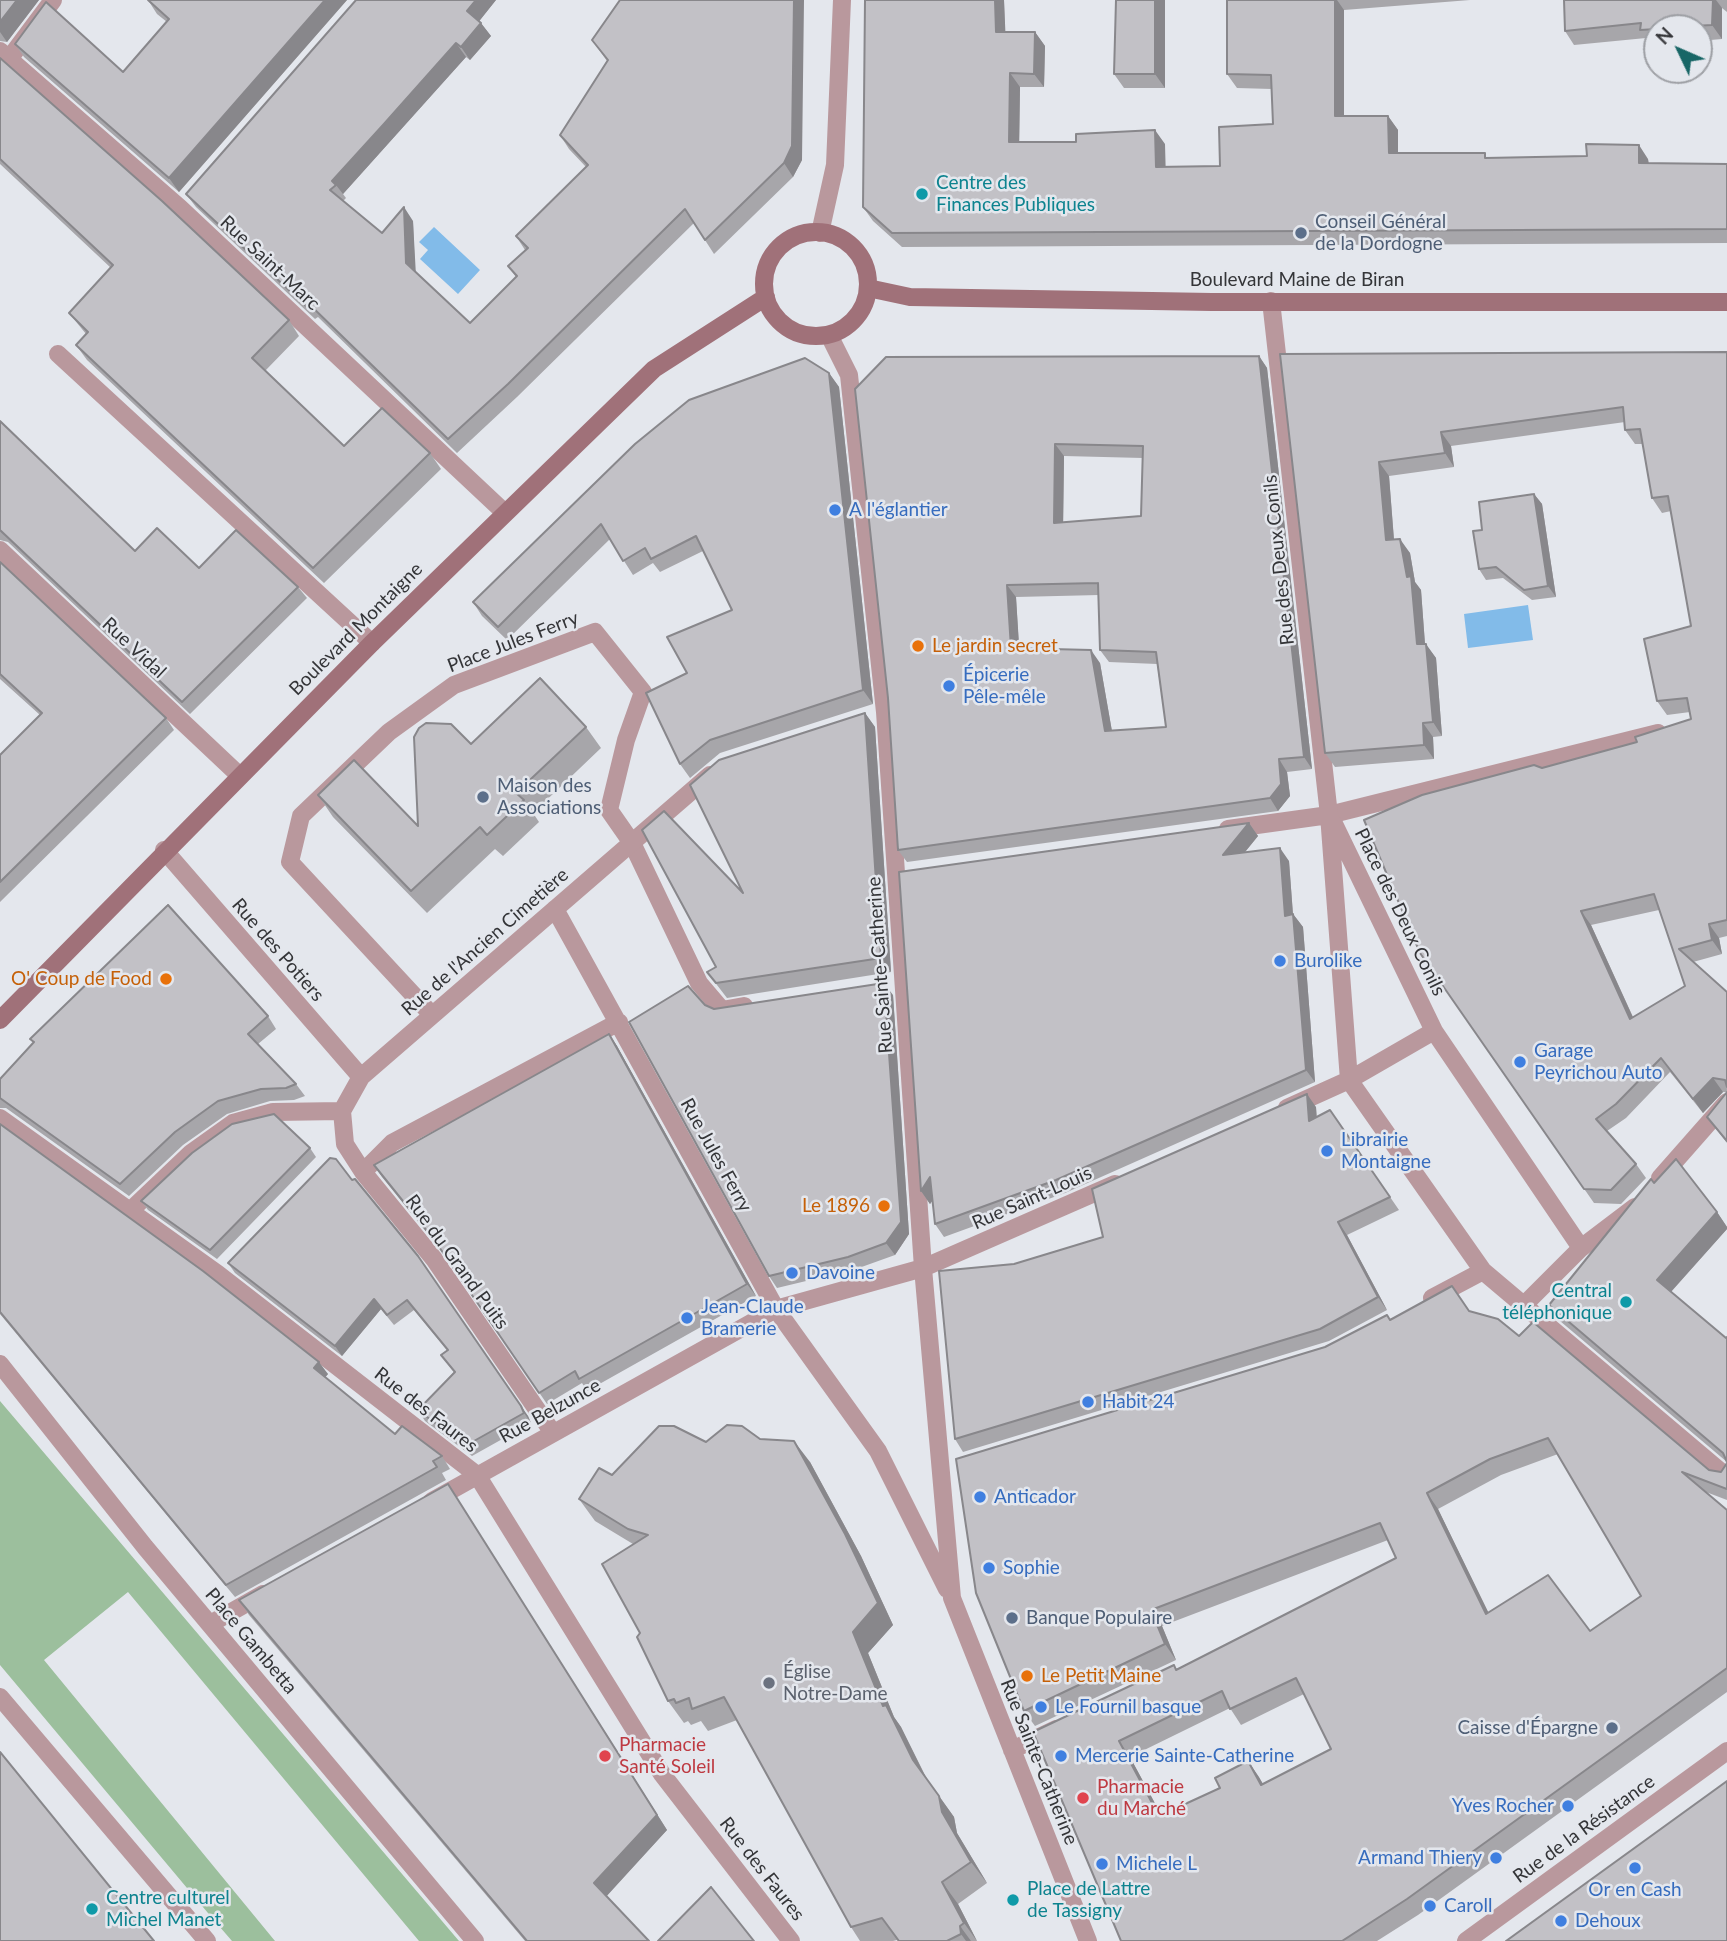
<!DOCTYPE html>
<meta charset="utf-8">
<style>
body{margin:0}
#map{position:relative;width:1727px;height:1941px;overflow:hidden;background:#e4e7ed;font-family:Lato,sans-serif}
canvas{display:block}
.north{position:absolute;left:1643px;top:14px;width:70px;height:70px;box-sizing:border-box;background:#e4e7ed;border:2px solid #9ea0a5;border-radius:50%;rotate:314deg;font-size:19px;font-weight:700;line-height:28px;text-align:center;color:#343538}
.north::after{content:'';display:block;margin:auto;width:24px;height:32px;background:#186666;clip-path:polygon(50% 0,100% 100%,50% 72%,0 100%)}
</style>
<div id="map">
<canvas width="1727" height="1941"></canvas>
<div class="north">N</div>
</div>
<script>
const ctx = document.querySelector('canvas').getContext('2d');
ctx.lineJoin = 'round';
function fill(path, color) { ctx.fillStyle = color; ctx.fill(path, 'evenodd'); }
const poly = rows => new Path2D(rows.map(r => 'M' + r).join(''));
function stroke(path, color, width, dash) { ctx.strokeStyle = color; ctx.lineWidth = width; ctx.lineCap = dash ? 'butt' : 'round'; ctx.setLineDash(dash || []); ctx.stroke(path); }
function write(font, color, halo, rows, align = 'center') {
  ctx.font = font + ' Lato,sans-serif'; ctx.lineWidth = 5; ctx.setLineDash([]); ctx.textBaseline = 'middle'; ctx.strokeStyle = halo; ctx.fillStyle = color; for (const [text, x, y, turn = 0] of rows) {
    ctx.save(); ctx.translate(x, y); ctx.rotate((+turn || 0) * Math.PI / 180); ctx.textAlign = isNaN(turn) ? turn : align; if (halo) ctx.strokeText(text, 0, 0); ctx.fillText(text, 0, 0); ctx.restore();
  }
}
const green = poly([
 [0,1401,459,1941,419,1941,128,1592,44,1660,275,1941,232,1941,213,1919,0,1665]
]);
const water = poly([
 [434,227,480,270,458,294,420,259,428,250,419,242],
 [1528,605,1533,640,1468,648,1464,614]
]);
const lane = poly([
 [1329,815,1658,733],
 [632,843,699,983,722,1010,744,1006]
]);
const street = poly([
 [0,51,180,208,504,512],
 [9,59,53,0],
 [820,233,835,165,842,0],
 [1271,301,1329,815,1349,1080,1287,1108],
 [829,335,849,375,885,712,923,1268,952,1598,1088,1941],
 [58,354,372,643],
 [0,550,240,776],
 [1334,824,1434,1031,1581,1248],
 [1228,829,1329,815],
 [164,850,361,1077],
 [555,909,776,1309,878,1451,947,1589],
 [432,1015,290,862,301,816,389,732,454,685,595,632,643,692,626,740,609,810,632,843],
 [1434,1031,1349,1080,1483,1271,1727,1477],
 [342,1111,361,1077,710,775],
 [342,1111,345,1144,363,1172,434,1259,553,1433],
 [0,1118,218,1274,477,1475,662,1774,791,1941],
 [363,1172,392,1143,619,1022],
 [1660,1178,1727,1102],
 [130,1211,191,1153,233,1123,273,1112,342,1111],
 [1432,1298,1483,1271],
 [1525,1304,1581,1248,1635,1207],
 [0,1364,145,1547,475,1941],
 [432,1501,776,1309,923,1268,1115,1184],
 [210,1624,263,1594],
 [0,1697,207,1941],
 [1012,1750,1056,1729],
 [1466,1941,1727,1751]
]);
const secondary = poly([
 '764 284a52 52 0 1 1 104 0a52 52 0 1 1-104 0Z',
 [868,288,910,297,1212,302,1727,302],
 [0,1020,372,643,654,369,766,297]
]);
const wall = poly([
 [0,0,39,0,7,42,0,41],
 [148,0,347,0,179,192,24,57,15,44,123,72,167,22,157,14],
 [356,0,496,0,479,21,491,36,470,60,466,57,343,194,346,198,343,201,382,233,413,221,415,271,470,323,516,277,508,266,525,250,516,236,586,167,569,149,560,135,607,61,592,40,802,160,793,177,714,254,694,223,517,397,457,453,318,317,315,319,196,207,186,194],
 [865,0,1004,0,1005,32,1035,32,1045,46,1044,87,1020,87,1019,142,1165,144,1165,167,1220,166,1273,124,1272,89,1237,88,1227,74,1227,0,1470,0,1344,10,1344,116,1388,116,1398,130,1398,153,1489,158,1648,159,1649,163,1727,164,1727,243,902,247,873,221,863,207],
 [1116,0,1165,0,1165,88,1124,88,1114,74],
 [1564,0,1727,0,1727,12,1722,8,1722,39,1699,41,1699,28,1657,28,1657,44,1650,44,1646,38,1574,45,1565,31],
 [0,58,289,320,299,336,265,371,344,446,430,453,441,469,324,583,87,360,76,345,86,334,69,313,111,268,0,164],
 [1727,352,1727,936,1719,938,1722,954,1693,962,1727,992,1727,1143,1707,1117,1727,1092,1723,1092,1703,1113,1670,1072,1626,1118,1607,1131,1636,1164,1646,1178,1621,1204,1594,1203,1420,953,1542,768,1637,742,1691,719,1690,712,1667,715,1657,701,1691,626,1671,511,1662,513,1652,498,1643,444,1635,444,1625,430,1625,422,1451,446,1454,467,1389,476,1394,539,1410,553,1415,582,1421,590,1425,644,1436,658,1442,736,1433,737,1434,759,1335,767,1325,753,1280,354],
 [1659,910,1685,986,1633,1017,1591,925],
 [1259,356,1267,368,1312,769,1287,772,1290,796,1278,811,907,862,898,850,888,698,855,389],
 [1064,456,1143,458,1141,516,1063,522],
 [1099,595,1100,650,1109,662,1157,664,1166,727,1112,731,1100,663,1019,648,1016,597],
 [829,373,839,387,873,704,720,753,690,778,680,764,687,673,732,610,703,551,660,572,653,563,633,575,610,539,507,640,482,616,473,602],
 [0,421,135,551,199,568,298,587,307,598,190,714,8,542,0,540],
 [1534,494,1542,504,1556,597,1532,600,1503,578,1486,580,1479,569,1482,530],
 [0,562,166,718,174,730,0,902,0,755,40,715,0,679],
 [865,713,875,727,891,972,727,998,707,972,716,967,743,893],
 [586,727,601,748,533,813,539,822,503,856,495,849,427,913,333,817,318,795,418,826,471,744],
 [1249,823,1258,836,1245,852,1289,861,1293,914,1303,927,1315,1082,1065,1193,944,1237,935,1224,933,1200,930,1204,921,1191],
 [893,995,909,1234,895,1255,856,1269,777,1288,769,1276,705,1005,714,1009],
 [268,1016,276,1029,258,1044,296,1084,305,1096,294,1100,270,1101,227,1114,183,1145,129,1196,6,1108,0,1108,0,1079,33,1043,30,1039],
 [609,1034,617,1046,756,1296,587,1391,582,1383,547,1404,442,1251,382,1177,374,1165],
 [1316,1107,1317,1117,1330,1110,1399,1210,1347,1235,1387,1310,1329,1341,963,1452,955,1439,1014,1264,1103,1237],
 [0,1124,328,1374,325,1377,395,1434,442,1456,450,1469,442,1473,446,1480,235,1597,0,1314],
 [310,1148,316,1157,217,1259,148,1210,141,1201],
 [330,1158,528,1416,531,1423,472,1456,425,1421,418,1410,454,1372,441,1355,447,1350,414,1310,394,1325,381,1309,342,1356,235,1273,228,1263],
 [1654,1183,1717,1212,1727,1227,1727,1229,1671,1292,1726,1338,1727,1462,1560,1321,1549,1305],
 [1470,1311,1519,1336,1709,1470,1721,1472,1727,1463,1727,1500,1706,1492,1727,1510,1727,1692,1418,1915,1377,1941,1121,1941,1033,1732,1174,1665,1177,1669,1396,1558,1388,1540,1162,1626,1176,1660,1035,1726,1024,1711,1325,1347,1387,1315,1390,1320],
 [1558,1454,1641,1596,1590,1631,1488,1613,1438,1509,1501,1475],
 [1304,1694,1331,1749,1263,1784,1248,1761,1220,1788,1161,1815,1130,1757,1230,1708,1241,1725],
 [760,1439,810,1462,861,1556,893,1625,868,1653,894,1717,901,1727,927,1779,954,1817,957,1833,987,1883,958,1904,977,1941,898,1941,897,1940,893,1941,860,1941,851,1927,737,1720,708,1731,701,1721,691,1725,688,1721,684,1723,668,1701,640,1633,633,1544,595,1521,579,1499,612,1475,706,1442],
 [448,1484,667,1830,606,1896,649,1941,525,1941,249,1615,239,1600]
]);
const shadedWall = poly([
 [17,0,39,0,7,42,0,32,0,22],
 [325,0,347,0,179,192,169,178],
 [476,0,496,0,477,24,467,11],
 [794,0,804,0,802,160,793,177,784,163],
 [995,0,1004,0,1006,46,996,32],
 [1155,0,1165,0,1165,88,1155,74],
 [1335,0,1337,0,1344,10,1344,130,1335,116],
 [1713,0,1716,0,1722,8,1722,39,1712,25],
 [481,23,491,36,470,60,461,47],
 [1035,32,1045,46,1044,87,1034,74],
 [456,43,466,57,343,194,336,185,332,181],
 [1010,73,1020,87,1019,156,1009,142],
 [1388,116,1398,130,1398,167,1389,153],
 [1155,130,1165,144,1166,181,1156,167],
 [1639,145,1648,159,1649,177,1639,163],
 [404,207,413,221,416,276,406,263],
 [1259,356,1267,368,1312,769,1304,757],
 [829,373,839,387,873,704,863,690],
 [1441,432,1451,446,1454,467,1445,453],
 [1055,444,1064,456,1063,535,1054,523],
 [1379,462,1389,476,1395,554,1386,540],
 [1534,494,1542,504,1556,597,1548,586],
 [1400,539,1410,553,1415,582,1421,590,1426,658,1417,644],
 [1007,585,1016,597,1020,660,1011,648],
 [1426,644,1436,658,1442,736,1433,722],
 [1091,650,1100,663,1114,743,1105,731],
 [865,713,875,727,891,972,881,958],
 [1423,723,1433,737,1434,759,1424,745],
 [1279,759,1287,772,1290,796,1278,811,1270,798],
 [1249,823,1258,836,1232,868,1223,855],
 [1280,848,1289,861,1294,929,1285,916],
 [1581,911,1591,925,1640,1033,1630,1019],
 [1293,914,1303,927,1315,1082,1306,1070],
 [1709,924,1719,938,1722,954,1712,940],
 [884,983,893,995,909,1234,895,1255,886,1243],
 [609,1034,617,1046,756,1296,747,1284],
 [1713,1078,1723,1092,1703,1113,1693,1099],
 [1307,1094,1316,1107,1317,1133,1309,1121],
 [930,1177,940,1190,930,1204,921,1191],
 [1717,1212,1727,1227,1727,1229,1668,1295,1657,1280],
 [1338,1222,1347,1235,1387,1310,1378,1297],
 [425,1266,528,1416,531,1423,524,1413],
 [374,1299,381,1309,342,1356,335,1346],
 [319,1362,328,1374,323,1380,314,1368],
 [794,1441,810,1462,861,1556,893,1625,868,1653,894,1717,901,1727,928,1782,913,1760,883,1706,853,1632],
 [448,1484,667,1830,605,1898,594,1883],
 [1427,1493,1438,1509,1497,1630,1486,1614],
 [1151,1610,1162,1626,1176,1660,1165,1644],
 [1119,1741,1130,1757,1170,1831,1159,1816],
 [1248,1761,1259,1777,1272,1800,1261,1785],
 [939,1796,954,1817,957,1833,987,1883,971,1862,942,1812],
 [942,1882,958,1904,977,1941,964,1923],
 [960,1926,971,1941,966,1941,961,1934]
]);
const building = poly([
 [0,0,17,0,0,22,0,0],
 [148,0,325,0,169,178,15,44,46,2,123,72,169,19,148,0],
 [356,0,476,0,467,11,481,23,461,47,456,43,383,125,332,181,336,185,330,190,382,233,404,207,406,263,470,323,517,276,508,266,528,248,516,236,588,165,560,135,608,60,592,40,620,0,794,0,792,146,784,163,705,240,685,209,508,384,448,439,308,303,306,306,186,194,356,0],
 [865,0,995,0,996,32,1035,32,1034,74,1010,73,1009,142,1076,142,1076,134,1155,130,1156,167,1220,166,1219,127,1273,124,1271,75,1227,74,1227,0,1335,0,1335,116,1388,116,1389,153,1485,153,1485,158,1587,156,1586,144,1639,145,1639,163,1727,164,1727,229,892,233,863,207,865,0],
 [1116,0,1155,0,1155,74,1114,74,1116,0],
 [1564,0,1713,0,1712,25,1657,28,1657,29,1640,30,1641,23,1565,31,1564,0],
 [0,58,162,201,289,320,252,358,344,446,382,408,430,453,313,568,76,345,88,332,69,313,113,265,0,159,0,58],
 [1727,352,1727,920,1709,924,1712,940,1679,949,1727,992,1727,1087,1725,1080,1713,1078,1693,1099,1661,1058,1616,1104,1596,1119,1636,1164,1611,1190,1584,1189,1420,953,1364,820,1422,795,1534,765,1542,768,1637,742,1635,737,1691,719,1687,698,1657,701,1644,639,1691,626,1668,496,1652,498,1640,429,1625,430,1623,407,1441,432,1445,453,1379,462,1386,540,1400,539,1407,577,1411,576,1417,644,1426,644,1433,722,1423,723,1424,745,1325,753,1280,354,1727,352],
 [1654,894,1685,986,1630,1019,1581,911,1654,894],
 [1259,356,1304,757,1279,759,1281,784,1270,798,898,850,888,698,855,389,886,357,1259,356],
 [1055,444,1143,446,1141,516,1054,523,1055,444],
 [1098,583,1100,650,1156,652,1166,727,1105,731,1091,650,1011,648,1007,585,1098,583],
 [805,358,829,373,863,690,710,740,680,764,646,693,687,673,667,637,732,610,696,536,651,559,645,548,623,561,601,524,498,627,473,602,635,444,689,400,805,358],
 [0,421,135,551,157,528,199,568,236,530,298,587,182,702,0,530,0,421],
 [1534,494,1548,586,1524,590,1496,567,1479,569,1473,531,1482,530,1479,502,1534,494],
 [0,562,166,718,0,882,0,755,42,713,0,674,0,562],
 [540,678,586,727,516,793,524,800,487,835,480,827,411,891,318,795,354,760,418,826,414,737,419,728,426,723,451,724,471,744,540,678],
 [865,713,881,958,716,983,707,972,716,967,642,830,664,811,743,893,690,785,719,760,865,713],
 [1249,823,1223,855,1280,848,1285,916,1293,914,1306,1070,1056,1180,935,1224,930,1177,921,1191,899,872,1249,823],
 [168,905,268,1016,248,1034,296,1084,286,1088,261,1089,218,1101,175,1132,120,1184,0,1098,0,1079,34,1042,30,1039,168,905],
 [884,983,901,1222,886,1243,848,1257,769,1276,629,1022,688,986,705,1005,714,1009,884,983],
 [609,1034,747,1284,579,1379,575,1371,539,1393,435,1241,374,1165,609,1034],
 [1727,1092,1727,1141,1707,1117,1727,1092],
 [1307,1094,1309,1121,1330,1110,1390,1197,1338,1222,1378,1297,1320,1329,955,1439,939,1271,1014,1264,1103,1237,1092,1189,1307,1094],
 [274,1114,310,1148,210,1250,141,1201,192,1153,232,1124,274,1114],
 [0,1124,203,1271,319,1362,314,1368,395,1434,402,1426,442,1456,433,1461,437,1467,226,1585,0,1312,0,1124],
 [330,1158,336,1159,352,1180,355,1179,418,1256,521,1406,524,1413,465,1446,418,1410,455,1372,441,1355,448,1350,407,1300,387,1315,374,1299,335,1346,228,1263,330,1158],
 [1676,1159,1717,1212,1657,1280,1726,1338,1727,1337,1727,1462,1723,1453,1549,1305,1651,1179,1654,1183,1676,1159],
 [1452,1286,1469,1311,1498,1319,1519,1336,1533,1322,1709,1470,1721,1472,1727,1463,1727,1489,1682,1472,1727,1510,1727,1668,1407,1899,1342,1941,1121,1941,1033,1732,1174,1665,1176,1670,1396,1558,1380,1523,1151,1610,1165,1644,1024,1711,976,1593,956,1459,1325,1347,1387,1315,1390,1320,1452,1286],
 [1548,1438,1641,1596,1590,1631,1548,1575,1486,1614,1427,1493,1490,1459,1548,1438],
 [1296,1678,1331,1749,1261,1785,1248,1761,1215,1778,1220,1788,1159,1816,1119,1741,1222,1691,1230,1709,1296,1678],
 [727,1425,742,1426,760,1439,794,1441,845,1534,878,1603,853,1632,883,1706,886,1705,913,1760,939,1796,942,1812,971,1862,942,1882,964,1923,960,1926,961,1934,947,1941,899,1941,882,1918,851,1927,724,1697,692,1709,689,1698,676,1703,674,1699,668,1701,637,1637,640,1633,602,1564,648,1535,628,1529,579,1499,599,1468,612,1475,659,1426,674,1426,706,1442,727,1425],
 [448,1484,657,1815,594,1883,649,1941,527,1941,239,1600,448,1484],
 [0,1752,154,1941,0,1941,0,1752],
 [1727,1781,1727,1941,1506,1941,1727,1781],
 [711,1887,754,1941,658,1941,711,1887]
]);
const markers = [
 [922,194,7,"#0f9aa8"],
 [1301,233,7,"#5c6f8a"],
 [835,510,7,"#3f7fe0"],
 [918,646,7,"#e8710a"],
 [949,686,7,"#3f7fe0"],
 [483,797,7,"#5c6f8a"],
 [1280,961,7,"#3f7fe0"],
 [166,979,7,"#e8710a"],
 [1520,1062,7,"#3f7fe0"],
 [1327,1151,7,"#3f7fe0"],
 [884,1206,7,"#e8710a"],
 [792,1273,7,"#3f7fe0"],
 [1626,1302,7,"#0f9aa8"],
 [687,1318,7,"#3f7fe0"],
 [1088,1402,7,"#3f7fe0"],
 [980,1497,7,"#3f7fe0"],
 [989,1568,7,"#3f7fe0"],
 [1012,1618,7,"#5c6f8a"],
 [1027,1676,7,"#e8710a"],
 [769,1683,7,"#6b7280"],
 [1041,1707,7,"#3f7fe0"],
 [1612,1728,7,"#5c6f8a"],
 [605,1756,7,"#e0444e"],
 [1061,1756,7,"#3f7fe0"],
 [1083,1798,7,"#e0444e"],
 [1568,1806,7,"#3f7fe0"],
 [1496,1858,7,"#3f7fe0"],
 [1102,1864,7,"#3f7fe0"],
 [1635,1868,7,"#3f7fe0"],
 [1013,1900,7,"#0f9aa8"],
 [1430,1906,7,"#3f7fe0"],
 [92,1909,7,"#0f9aa8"],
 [1561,1921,7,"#3f7fe0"]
];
const cultureNames = [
 ["Centre des",936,183],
 ["Finances Publiques",936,205],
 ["Central",1612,1291,"right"],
 ["téléphonique",1612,1313,"right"],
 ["Place de Lattre",1027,1889],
 ["de Tassigny",1027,1911],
 ["Centre culturel",106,1898],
 ["Michel Manet",106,1920]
];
const serviceNames = [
 ["Conseil Général",1315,222],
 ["de la Dordogne",1315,244],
 ["Maison des",497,786],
 ["Associations",497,808],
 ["Banque Populaire",1026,1618],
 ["Caisse d'Épargne",1598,1728,"right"]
];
const streetNames = [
 ["Rue Saint-Marc",270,263,43],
 ["Boulevard Maine de Biran",1297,280],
 ["Rue des Deux Conils",1279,560,-96],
 ["Boulevard Montaigne",356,629,-45],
 ["Place Jules Ferry",513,642,-21],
 ["Rue Vidal",134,648,43],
 ["Place des Deux Conils",1400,912,64],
 ["Rue de l'Ancien Cimetière",485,942,-41],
 ["Rue des Potiers",278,950,49],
 ["Rue Sainte-Catherine",880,965,-94],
 ["Rue Jules Ferry",716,1155,61],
 ["Rue Saint-Louis",1032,1198,-24],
 ["Rue du Grand Puits",457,1262,54],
 ["Rue des Faures",426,1410,38],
 ["Rue Belzunce",550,1411,-29],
 ["Place Gambetta",251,1641,50],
 ["Rue Sainte-Catherine",1039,1762,68],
 ["Rue de la Résistance",1584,1829,-36],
 ["Rue des Faures",762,1869,52]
];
const shopNames = [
 ["A l'églantier",849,510],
 ["Épicerie",963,675],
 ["Pêle-mêle",963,697],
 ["Burolike",1294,961],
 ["Garage",1534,1051],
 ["Peyrichou Auto",1534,1073],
 ["Librairie",1341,1140],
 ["Montaigne",1341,1162],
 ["Davoine",806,1273],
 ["Jean-Claude",701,1307],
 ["Bramerie",701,1329],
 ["Habit 24",1102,1402],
 ["Anticador",994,1497],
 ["Sophie",1003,1568],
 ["Le Fournil basque",1055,1707],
 ["Mercerie Sainte-Catherine",1075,1756],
 ["Yves Rocher",1554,1806,"right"],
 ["Armand Thiery",1482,1858,"right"],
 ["Michele L",1116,1864],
 ["Or en Cash",1635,1890,"center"],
 ["Caroll",1444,1906],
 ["Dehoux",1575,1921]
];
const foodNames = [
 ["Le jardin secret",932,646],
 ["O' Coup de Food",152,979,"right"],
 ["Le 1896",870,1206,"right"],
 ["Le Petit Maine",1041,1676]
];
const worshipNames = [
 ["Église",783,1672],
 ["Notre-Dame",783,1694]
];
const healthNames = [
 ["Pharmacie",619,1745],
 ["Santé Soleil",619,1767],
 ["Pharmacie",1097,1787],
 ["du Marché",1097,1809]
];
fill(green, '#9cbf9d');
fill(water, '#82bbe9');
stroke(lane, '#b9989d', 18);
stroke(street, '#b9989d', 18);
stroke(secondary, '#a07179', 18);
fill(wall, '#a7a6aa');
fill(shadedWall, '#88878b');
fill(building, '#c2c1c6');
stroke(building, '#88878b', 2);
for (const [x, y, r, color] of markers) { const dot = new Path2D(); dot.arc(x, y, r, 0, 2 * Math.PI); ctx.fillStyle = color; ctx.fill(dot); stroke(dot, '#e4e7ed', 2.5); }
write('19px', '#0d838f', '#e4e7ed', cultureNames, 'left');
write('19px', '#4e5e75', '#e4e7ed', serviceNames, 'left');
write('19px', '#343538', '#e4e7ed', streetNames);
write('19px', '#366cbe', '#e4e7ed', shopNames, 'left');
write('19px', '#c56008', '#e4e7ed', foodNames, 'left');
write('19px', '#5b616d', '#e4e7ed', worshipNames, 'left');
write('19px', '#be3a42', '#e4e7ed', healthNames, 'left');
</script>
